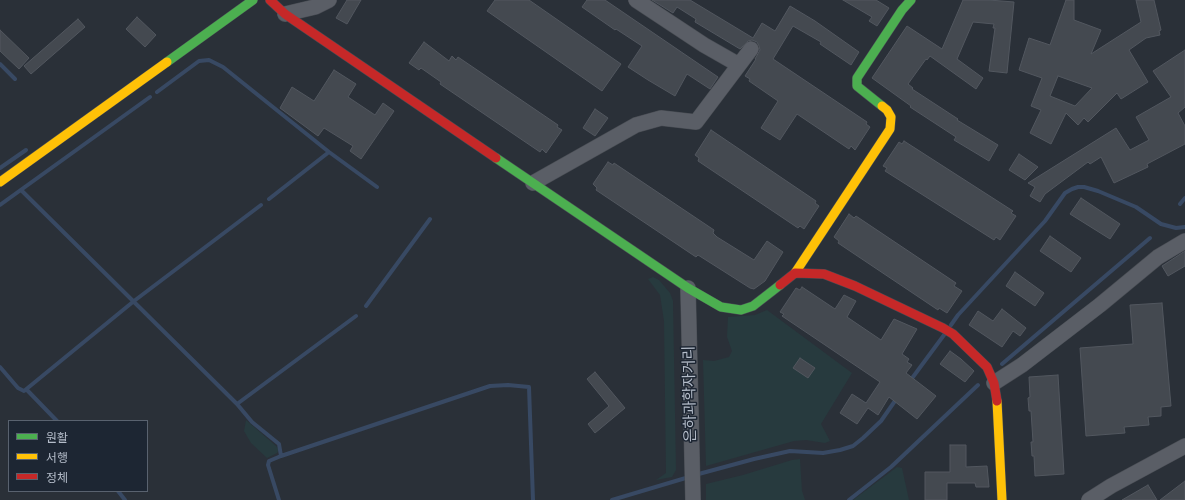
<!DOCTYPE html>
<meta charset="utf-8">
<style>
body{margin:0}
#map{position:relative;width:1185px;height:500px;overflow:hidden;background:#2a3038;font-family:Cabin,"Noto Sans KR",sans-serif}
canvas{display:block}
.legend{position:absolute;left:8px;top:420px;width:140px;height:72px;box-sizing:border-box;background:#1d2633;border:1px solid #59626f;margin:0;padding:5px 7px;list-style:none;font-size:12px;color:#b4bcc9}
.legend li{display:flex;align-items:center;gap:8px;height:20px}
.legend b{width:20px;border:1px solid #59626f}
</style>
<div id="map">
<canvas width="1185" height="500"></canvas>
<ul class="legend">
<li><b style="height:5px;background:#4caf50"></b>원활</li>
<li><b style="height:5px;background:#ffc107"></b>서행</li>
<li><b style="height:5px;background:#c62828"></b>정체</li>
</ul>
</div>
<script>
const ctx = document.querySelector('canvas').getContext('2d');
ctx.lineJoin = 'round';
function fill(path, color) { ctx.fillStyle = color; ctx.fill(path, 'evenodd'); }
const poly = rows => new Path2D(rows.map(r => 'M' + r).join(''));
function stroke(path, color, width, dash) { ctx.strokeStyle = color; ctx.lineWidth = width; ctx.lineCap = dash ? 'butt' : 'round'; ctx.setLineDash(dash || []); ctx.stroke(path); }
function write(font, color, halo, rows, align = 'center') {
  ctx.font = font + ' Cabin,"Noto Sans KR",sans-serif'; ctx.lineWidth = 3; ctx.setLineDash([]); ctx.textBaseline = 'middle'; ctx.strokeStyle = halo; ctx.fillStyle = color; for (const [text, x, y, turn = 0] of rows) {
    ctx.save(); ctx.translate(x, y); ctx.rotate((+turn || 0) * Math.PI / 180); ctx.textAlign = isNaN(turn) ? turn : align; if (halo) ctx.strokeText(text, 0, 0); ctx.fillText(text, 0, 0); ctx.restore();
  }
}
const green = poly([
 [653,277,659,280,670,293,673,301,676,470,672,477,656,480,666,473,664,321,660,295,648,279],
 [767,310,852,373,821,424,830,441,825,443,806,440,794,441,706,466,703,360,714,361,729,357,732,351,727,337,728,317,755,315],
 [246,420,276,446,279,450,277,453,267,458,251,443,244,431],
 [800,459,802,491,805,500,706,500,706,484,743,475,792,460],
 [897,467,902,468,909,500,853,500]
]);
const stream = poly([
 [0,64,15,79],
 [157,92,199,61,209,60,223,67,329,152,377,187],
 [0,168,26,150],
 [21,190,237,404,252,422,279,444,281,456,490,386,508,385,529,387,533,500],
 [269,199,329,152],
 [1180,204,1185,198],
 [0,205,150,97],
 [366,306,430,219],
 [951,325,958,315,1045,221,1065,193,1072,189,1078,187,1084,187,1098,191,1136,207,1161,224,1176,228,1185,227],
 [1002,364,1150,238],
 [0,367,18,388,24,391,134,301,261,205],
 [910,381,944,335],
 [27,390,57,421],
 [237,404,356,316],
 [695,475,754,459,790,451,823,453,840,450,853,446,863,438,881,421,897,398],
 [118,491,125,500],
 [279,500,268,465,269,461,281,456],
 [612,500,689,477],
 [849,500,891,467,978,385]
]);
const building = poly([
 [347,0,361,0,347,24,336,18,347,0],
 [495,0,529,0,621,64,602,91,487,11,495,0],
 [587,0,605,0,718,77,710,89,687,74,675,96,648,80,628,67,642,46,616,29,615,30,582,7,587,0],
 [652,0,690,0,753,38,762,23,775,31,790,6,815,21,859,52,851,65,820,44,821,42,793,26,773,59,867,122,866,124,870,127,855,150,851,146,849,149,797,114,780,140,761,128,778,101,749,81,750,79,745,76,756,59,755,59,760,50,759,46,757,42,752,40,748,41,740,49,695,22,696,19,677,7,673,13,652,0],
 [843,0,876,0,889,8,877,26,869,21,872,17,843,0],
 [963,0,989,0,1014,2,1007,73,989,71,995,28,993,28,994,24,973,22,957,59,983,78,976,89,930,56,927,60,926,59,908,84,913,88,912,89,958,119,957,120,998,145,989,161,954,140,956,137,910,107,911,106,872,78,907,26,942,49,963,0],
 [1066,0,1074,0,1074,20,1101,30,1091,54,1141,22,1136,0,1154,0,1161,30,1159,31,1160,35,1146,38,1129,50,1148,82,1121,99,1117,93,1088,122,1084,118,1078,125,1066,113,1051,144,1030,133,1041,110,1031,106,1042,78,1019,70,1029,38,1050,45,1066,0],
 [1058,76,1092,88,1075,106,1050,96,1058,76],
 [137,17,156,35,145,47,126,29,137,17],
 [78,19,85,27,31,74,24,66,78,19],
 [0,30,29,58,19,69,0,51,0,30],
 [424,42,449,61,452,56,456,60,458,57,558,125,557,127,562,130,546,153,542,149,540,152,440,84,441,82,421,68,419,70,409,63,424,42],
 [1185,50,1185,107,1178,113,1185,126,1185,144,1147,164,1148,167,1114,183,1101,157,1090,164,1088,162,1045,194,1040,202,1030,196,1035,187,1028,183,1116,128,1130,150,1149,140,1136,117,1171,97,1153,71,1185,50],
 [334,70,356,84,348,97,375,115,383,103,394,111,361,159,350,151,353,146,324,128,318,136,280,108,292,87,314,101,334,70],
 [595,109,608,118,595,136,583,128,595,109],
 [711,130,816,201,815,203,819,206,804,229,800,226,798,228,698,161,699,158,695,155,711,130],
 [904,141,1013,211,1011,213,1016,216,1000,240,996,237,994,240,885,171,887,168,883,166,899,142,902,144,904,141],
 [1019,154,1038,167,1025,180,1009,170,1019,154],
 [608,162,613,165,614,163,714,230,713,233,717,237,754,260,767,241,783,252,765,281,754,289,750,288,698,255,696,257,596,190,597,188,593,184,608,162],
 [1081,198,1120,224,1110,239,1070,214,1081,198],
 [849,214,854,218,856,216,956,283,954,286,962,291,947,313,939,308,938,310,838,243,839,241,834,237,849,214],
 [1050,236,1081,258,1071,272,1040,251,1050,236],
 [1185,251,1185,266,1168,276,1162,266,1185,251],
 [1015,272,1044,293,1035,306,1006,286,1015,272],
 [802,287,835,309,844,295,856,301,847,317,881,340,894,319,917,329,902,354,909,359,907,362,912,365,906,373,936,396,917,419,889,397,878,415,868,408,857,424,840,413,852,394,866,403,880,382,782,316,784,314,780,312,796,288,800,290,802,287],
 [1162,303,1171,406,1161,407,1161,416,1148,417,1149,425,1124,427,1125,433,1086,436,1080,348,1133,344,1130,305,1162,303],
 [1002,309,1026,328,1020,336,1013,331,1002,347,969,325,978,311,993,321,1002,309],
 [950,351,961,359,974,371,965,382,940,364,950,351],
 [800,358,815,368,808,378,793,368,800,358],
 [595,372,625,408,595,433,588,424,609,406,587,379,595,372],
 [1058,375,1064,474,1035,476,1034,456,1032,456,1031,442,1033,442,1031,411,1029,411,1028,398,1030,397,1029,377,1058,375],
 [950,445,966,445,966,467,987,466,989,487,976,487,975,483,947,483,947,500,925,500,925,472,950,472,950,445],
 [1185,481,1185,500,1160,500,1185,481],
 [1148,485,1157,500,1122,500,1148,485]
]);
const street = poly([
 [636,0,704,45,739,65],
 [285,14,315,7,329,0],
 [533,183,636,125,661,118,696,122,751,49],
 [688,288,693,500],
 [994,383,1022,365,1100,305,1158,257,1185,241],
 [1089,500,1111,486,1185,446]
]);
const fast = poly([
 [167,62,253,0],
 [882,106,857,86,857,78,902,10,911,0],
 [496,158,688,288,721,307,741,310,753,306,780,285]
]);
const slow = poly([
 [0,182,167,62],
 [795,273,890,129,891,117,887,110,882,106],
 [997,401,1002,500]
]);
const jam = poly([
 [270,0,285,14,496,158],
 [780,285,795,273,824,274,855,286,943,328,953,334,987,367,994,383,997,401]
]);
const streetNames = [
 ["은하과학자거리",690,394,-91]
];
fill(green, '#273a3e');
stroke(stream, '#384963', 4);
fill(building, '#444950');
stroke(building, '#52575f', 1);
stroke(street, '#484c53', 16);
stroke(fast, '#484c53', 10);
stroke(slow, '#484c53', 10);
stroke(jam, '#484c53', 10);
stroke(street, '#5a5e66', 15);
stroke(fast, '#4caf50', 9);
stroke(slow, '#ffc107', 9);
stroke(jam, '#c62828', 9);
write('15px', '#b4bcc9', '#1d2633', streetNames);
</script>
